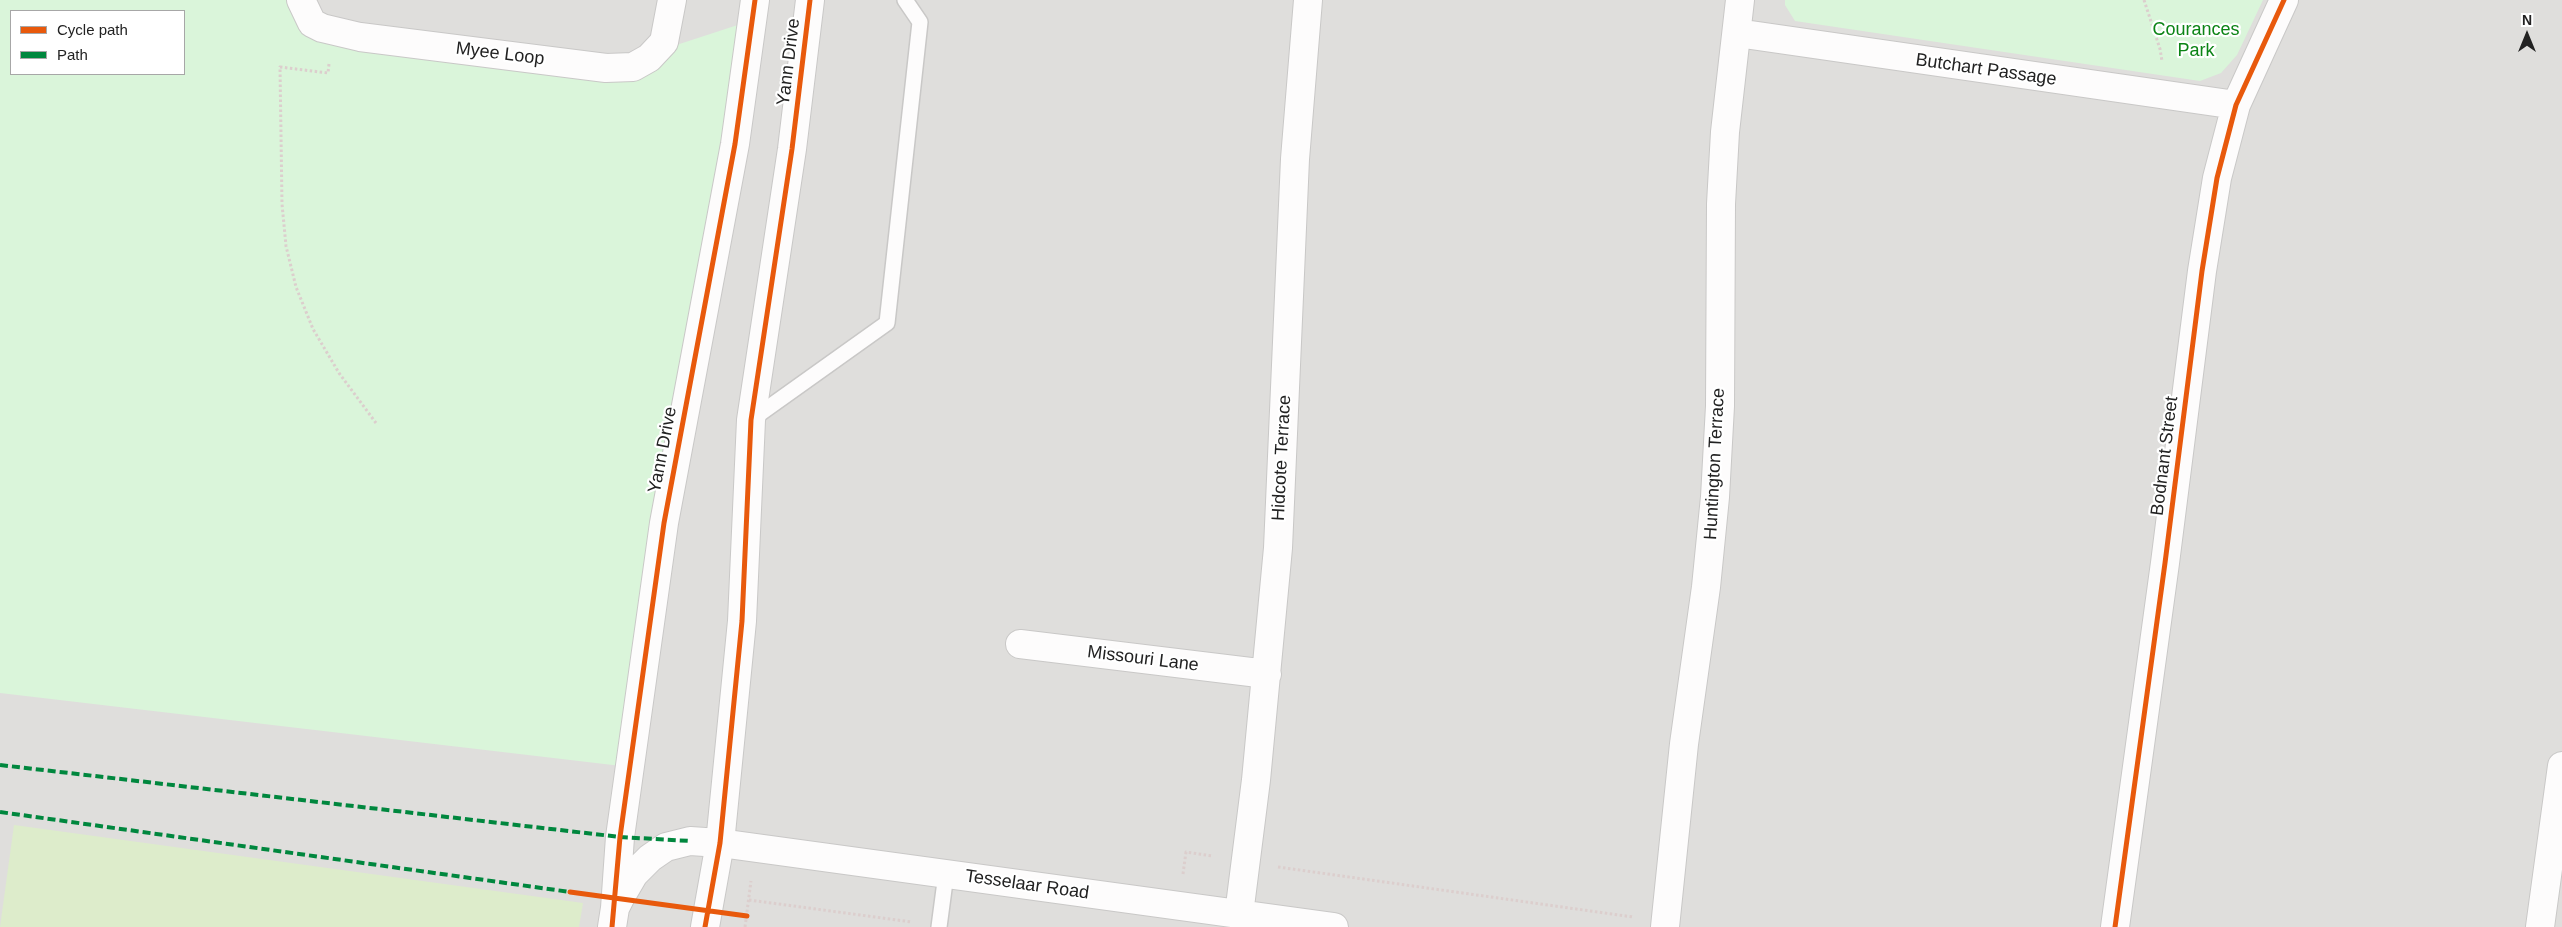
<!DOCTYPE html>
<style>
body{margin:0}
#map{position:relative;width:2562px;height:927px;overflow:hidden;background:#f0eeeb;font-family:Helvetica,sans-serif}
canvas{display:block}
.legend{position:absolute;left:10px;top:10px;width:175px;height:65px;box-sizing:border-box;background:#fff;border:1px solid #a7a7a7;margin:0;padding:6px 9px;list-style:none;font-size:15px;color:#222}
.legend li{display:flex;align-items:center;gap:10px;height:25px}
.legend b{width:25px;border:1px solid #a7a7a7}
.north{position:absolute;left:2502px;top:10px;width:50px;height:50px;-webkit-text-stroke:4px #fff;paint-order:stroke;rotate:0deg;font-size:14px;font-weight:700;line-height:20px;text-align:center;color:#222}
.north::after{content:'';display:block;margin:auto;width:18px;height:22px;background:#222;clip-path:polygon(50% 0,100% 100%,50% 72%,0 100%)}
</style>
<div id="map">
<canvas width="2562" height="927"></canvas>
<ul class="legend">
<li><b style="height:6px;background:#e8590c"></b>Cycle path</li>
<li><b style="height:6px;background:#00873e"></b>Path</li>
</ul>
<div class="north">N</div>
</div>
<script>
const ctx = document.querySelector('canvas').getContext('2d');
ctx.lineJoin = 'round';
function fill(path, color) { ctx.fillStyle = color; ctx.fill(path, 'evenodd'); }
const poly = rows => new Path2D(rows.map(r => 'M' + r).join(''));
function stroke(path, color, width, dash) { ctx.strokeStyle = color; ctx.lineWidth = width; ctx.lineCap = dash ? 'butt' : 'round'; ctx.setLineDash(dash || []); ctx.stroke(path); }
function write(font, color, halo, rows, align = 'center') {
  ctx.font = font + ' Helvetica,sans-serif'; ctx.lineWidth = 4.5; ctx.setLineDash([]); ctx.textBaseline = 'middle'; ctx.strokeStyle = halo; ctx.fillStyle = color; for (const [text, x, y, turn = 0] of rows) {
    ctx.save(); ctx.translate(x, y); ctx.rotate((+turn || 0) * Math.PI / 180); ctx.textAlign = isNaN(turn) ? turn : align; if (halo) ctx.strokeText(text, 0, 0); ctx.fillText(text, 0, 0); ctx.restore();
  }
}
const residential = poly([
 [0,0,2562,0,2562,927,0,927],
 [11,11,184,11,184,74,11,74]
]);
const grass = poly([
 [14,825,583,903,579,927,0,927]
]);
const park = poly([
 [0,0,301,0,312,23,606,68,753,20,630,767,0,693],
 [11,11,184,11,184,74,11,74],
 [1785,0,2263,0,2237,55,2221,73,2200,81,1795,21,1785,5]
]);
const path = poly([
 [2144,0,2160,49,2162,61],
 [329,64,328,73,280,67,282,204,286,246,296,287,313,329,339,373,376,423],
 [1278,867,1633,917],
 [1183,874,1186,852,1212,856],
 [749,900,912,922],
 [745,927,751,881]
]);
const service = poly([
 [751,420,887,323,920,22,905,0],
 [939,927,946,874]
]);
const minor = poly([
 [301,0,312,23,322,28,360,37,606,68,633,67,649,58,664,42,672,0],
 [1737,33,2236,105],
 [1020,644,1267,674],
 [720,843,1334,927],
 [1239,914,1256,780,1278,548,1295,159,1308,0],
 [1665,927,1684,744,1706,587,1715,497,1720,406,1721,204,1725,132,1740,0],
 [2115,927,2165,563,2202,271,2217,178,2236,105,2284,0],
 [2540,927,2562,766]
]);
const tertiary = poly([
 [615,908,620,837,664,523,735,144,755,0],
 [612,927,615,908,620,898,634,874,650,858,666,847,690,841,720,843],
 [705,927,720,843,742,621,751,420,792,149,810,0]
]);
const quiet = poly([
 [0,765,620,837,690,841],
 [0,812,570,892]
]);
const cycleway = poly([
 [570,892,747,916],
 [612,927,620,837,664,523,735,144,755,0],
 [705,927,720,843,742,621,751,420,792,149,810,0],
 [2115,927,2165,563,2202,271,2217,178,2236,105,2284,0]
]);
const parkNames = [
 ["Courances",2196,30],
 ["Park",2196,51]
];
const streetNames = [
 ["Myee Loop",500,54,7],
 ["Yann Drive",789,62,-83],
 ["Butchart Passage",1986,70,8],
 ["Yann Drive",663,450,-79],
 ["Bodnant Street",2165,456,-83],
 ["Hidcote Terrace",1282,458,-87],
 ["Huntington Terrace",1715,464,-87],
 ["Missouri Lane",1143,659,7],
 ["Tesselaar Road",1027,885,8]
];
fill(residential, '#dfdedc');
fill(grass, '#ddeccb');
fill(park, '#daf5da');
stroke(service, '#c9c8c7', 18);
stroke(minor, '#c9c8c7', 30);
stroke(tertiary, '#c9c8c7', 30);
stroke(path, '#dccecd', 3, [2.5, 2.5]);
stroke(service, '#fdfcfc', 15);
stroke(minor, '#fdfcfc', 28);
stroke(tertiary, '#fdfcfc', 28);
stroke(quiet, '#00873e', 4, [8, 4]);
stroke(cycleway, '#e8590c', 5);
write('18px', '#0c8416', '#fff', parkNames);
write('18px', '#222', '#fff', streetNames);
</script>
